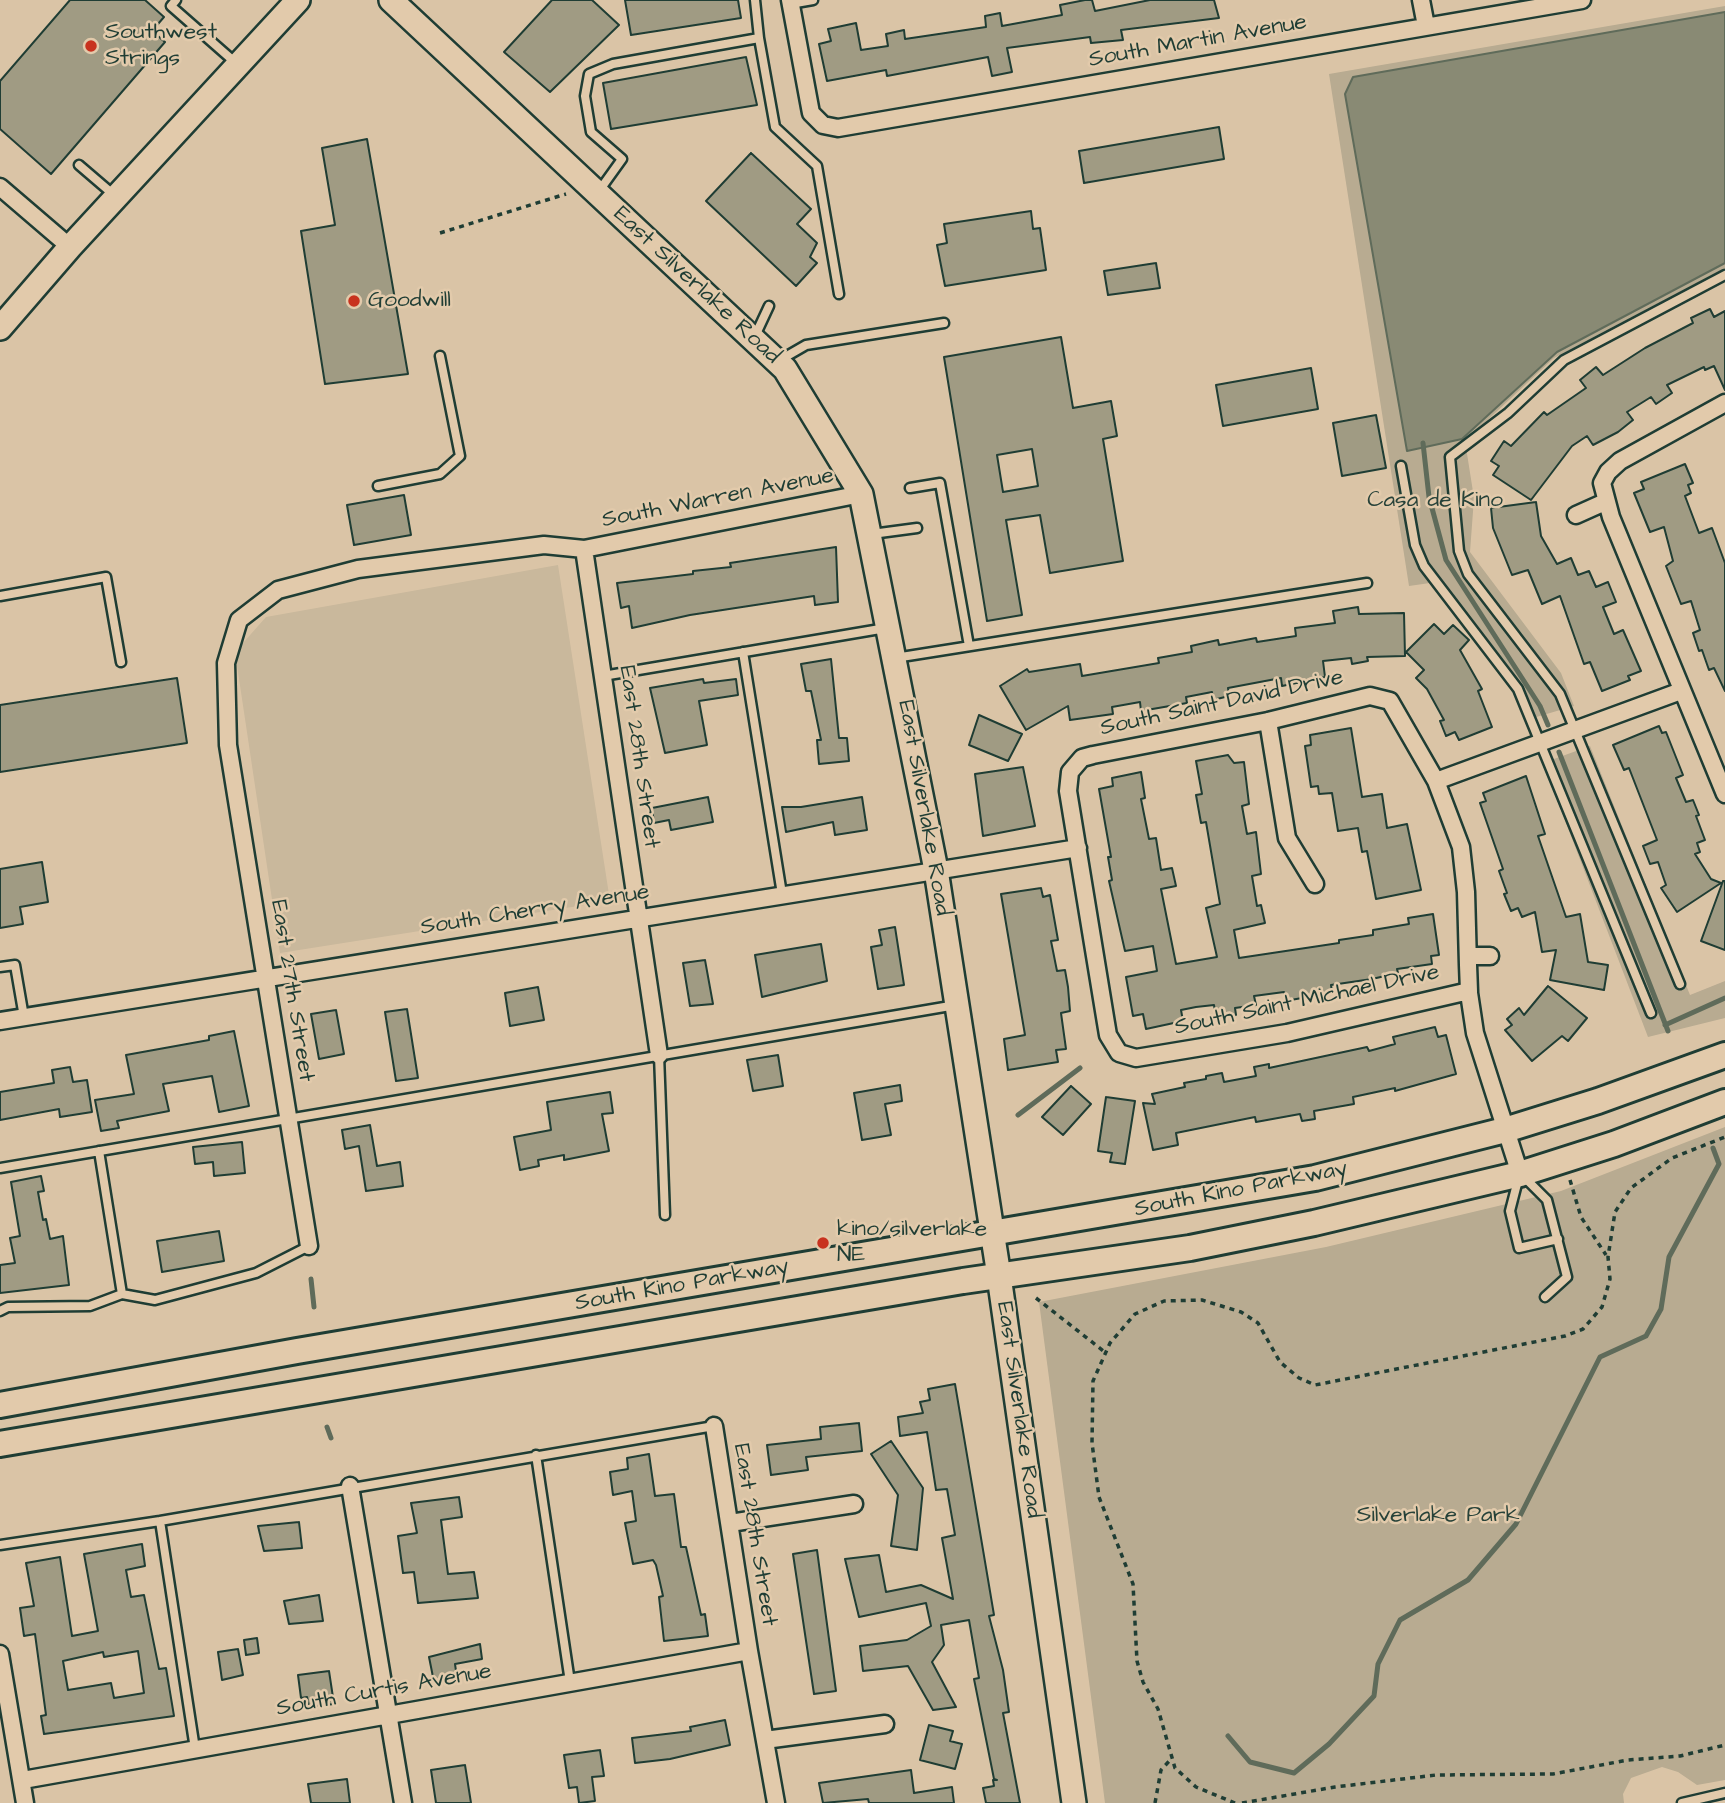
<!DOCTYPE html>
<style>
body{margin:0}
canvas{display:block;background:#dac4a6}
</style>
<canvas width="1725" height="1803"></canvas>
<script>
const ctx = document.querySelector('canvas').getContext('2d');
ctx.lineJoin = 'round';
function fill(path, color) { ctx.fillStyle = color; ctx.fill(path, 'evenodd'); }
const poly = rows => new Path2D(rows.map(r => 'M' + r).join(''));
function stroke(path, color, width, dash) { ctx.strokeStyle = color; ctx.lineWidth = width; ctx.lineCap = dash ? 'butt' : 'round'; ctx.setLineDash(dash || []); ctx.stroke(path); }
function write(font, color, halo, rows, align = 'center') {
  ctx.font = font + ' "Architects Daughter",sans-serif'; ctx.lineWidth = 5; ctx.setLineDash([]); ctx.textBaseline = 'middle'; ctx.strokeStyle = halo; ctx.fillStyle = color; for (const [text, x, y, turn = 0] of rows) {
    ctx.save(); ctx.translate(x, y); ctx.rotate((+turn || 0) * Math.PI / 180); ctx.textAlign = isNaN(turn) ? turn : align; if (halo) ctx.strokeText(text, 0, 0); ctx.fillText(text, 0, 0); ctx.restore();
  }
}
const built = poly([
 [558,565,610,901,280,953,235,652,266,617]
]);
const green = poly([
 [1725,6,1725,268,1554,358,1465,441,1474,498,1470,552,1561,673,1574,706,1526,720,1513,686,1430,583,1409,586,1329,74],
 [1590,746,1690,995,1725,981,1725,1018,1648,1037,1543,763],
 [1725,1127,1725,1780,1697,1785,1678,1772,1662,1767,1631,1778,1623,1794,1624,1803,1105,1803,1039,1302,1326,1247,1561,1191]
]);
const water = poly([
 [1725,12,1725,263,1557,352,1462,439,1407,451,1345,94,1353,77,1725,12]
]);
const stream = poly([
 [1423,443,1429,497,1446,560,1540,706,1548,725],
 [1559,752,1668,1031],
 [1665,1025,1725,998],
 [1018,1115,1080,1068],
 [311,1279,314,1307],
 [327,1427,331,1438],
 [1228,1736,1250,1762,1294,1773,1329,1744,1374,1696,1378,1664,1400,1620,1468,1580,1516,1524,1600,1357,1646,1336,1661,1309,1669,1257,1719,1164,1713,1148]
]);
const building = poly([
 [70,0,145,0,164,17,152,31,165,42,51,174,0,129,0,81,70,0],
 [552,0,592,0,619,25,550,92,504,52,552,0],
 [625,0,738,0,741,18,631,35,625,0],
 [1085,0,1092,0,1095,11,1150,0,1214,0,1219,18,1121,30,1123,40,1091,43,1090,37,1007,48,1012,72,992,76,988,57,887,76,886,70,827,81,819,44,831,41,828,29,856,23,861,50,888,46,886,34,904,30,905,39,986,27,985,16,1000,13,1002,26,1062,15,1060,5,1085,0],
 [746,57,757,105,611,129,603,83,746,57],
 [1219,127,1224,159,1084,183,1079,151,1219,127],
 [367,139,408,374,325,384,301,231,335,225,322,148,367,139],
 [751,153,811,209,797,224,817,243,810,257,817,263,796,286,706,201,751,153],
 [1031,211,1033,229,1040,228,1046,270,945,286,937,245,947,243,944,224,1031,211],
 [1156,263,1160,288,1108,295,1104,271,1156,263],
 [1710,309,1714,317,1725,311,1725,390,1714,366,1705,370,1704,367,1667,385,1672,393,1656,404,1651,397,1627,412,1633,420,1618,432,1593,445,1587,436,1572,446,1531,500,1493,475,1499,466,1491,461,1504,441,1511,446,1544,412,1547,415,1586,388,1580,380,1596,367,1603,375,1645,348,1693,323,1691,318,1710,309],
 [1061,337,1073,408,1111,401,1117,436,1103,439,1123,561,1050,573,1040,515,1006,520,1022,615,987,621,944,357,1061,337],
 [1032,449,1038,486,1003,492,997,455,1032,449],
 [1311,368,1318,409,1223,426,1216,385,1311,368],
 [1376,415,1386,468,1342,476,1333,423,1376,415],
 [1685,464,1693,483,1688,485,1691,493,1685,496,1699,533,1712,528,1725,563,1725,691,1714,668,1709,670,1702,650,1699,651,1693,633,1700,630,1691,601,1681,604,1666,566,1673,561,1664,527,1650,532,1634,493,1644,489,1641,482,1685,464],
 [404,495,411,535,354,545,347,505,404,495],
 [1536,502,1541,536,1557,564,1571,558,1578,575,1589,571,1596,587,1608,582,1616,602,1603,607,1614,634,1623,630,1641,671,1628,676,1630,680,1602,691,1590,662,1584,664,1560,596,1542,604,1528,570,1512,575,1493,528,1491,508,1536,502],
 [836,547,838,602,815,605,814,596,690,615,632,628,629,606,621,608,617,583,693,574,693,571,731,567,730,563,836,547],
 [1358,607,1359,614,1404,613,1405,656,1367,657,1368,661,1352,664,1351,658,1323,661,1325,677,1282,686,1281,678,1228,688,1229,696,1213,700,1212,692,1186,697,1187,703,1141,711,1140,702,1112,707,1113,714,1070,720,1068,706,1026,730,1000,686,1027,669,1029,672,1080,664,1082,676,1159,663,1158,658,1192,652,1191,646,1218,640,1219,645,1256,638,1257,642,1296,636,1295,628,1335,623,1333,611,1358,607],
 [1434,624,1444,634,1453,625,1469,640,1460,650,1482,689,1478,691,1492,727,1459,740,1455,732,1446,736,1440,721,1444,720,1427,689,1416,678,1424,670,1406,652,1434,624],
 [831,659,839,738,847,738,849,761,819,764,817,740,821,740,811,691,806,691,801,664,831,659],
 [177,678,187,743,0,772,0,705,177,678],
 [703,679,704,683,736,679,738,695,699,701,707,745,665,753,650,688,703,679],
 [979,715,1022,734,1008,761,969,745,979,715],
 [1659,726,1662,733,1666,732,1683,775,1676,778,1686,802,1693,800,1699,815,1696,816,1705,840,1697,843,1700,852,1695,854,1711,879,1721,883,1677,912,1661,888,1666,885,1658,862,1650,864,1643,846,1657,840,1629,768,1624,770,1613,745,1659,726],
 [1351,728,1362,797,1382,794,1387,828,1407,824,1421,890,1376,899,1367,851,1362,852,1358,828,1338,831,1332,793,1319,794,1318,786,1311,787,1305,746,1311,745,1310,735,1351,728],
 [1228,755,1234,763,1244,762,1249,804,1242,806,1247,834,1256,832,1261,874,1252,876,1257,906,1261,905,1265,923,1234,930,1239,958,1339,943,1339,940,1373,935,1373,930,1409,924,1408,918,1433,914,1439,955,1431,956,1432,964,1397,969,1398,973,1372,979,1331,985,1332,992,1302,998,1285,1001,1284,992,1254,996,1256,1005,1235,1008,1236,1015,1216,1018,1214,1005,1196,1007,1181,1010,1183,1021,1146,1029,1143,1014,1133,1016,1126,977,1157,971,1153,946,1125,951,1109,881,1112,880,1108,857,1111,857,1099,789,1113,786,1112,778,1141,772,1145,798,1141,799,1149,839,1156,838,1161,870,1172,868,1176,886,1161,889,1176,964,1217,957,1206,908,1220,904,1206,822,1201,823,1196,795,1202,794,1196,761,1228,755],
 [1023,767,1035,826,983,836,975,774,1023,767],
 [1526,776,1545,834,1538,836,1566,917,1580,914,1588,962,1608,965,1604,990,1550,980,1556,950,1542,952,1535,912,1522,917,1518,908,1511,911,1504,894,1507,893,1499,871,1503,869,1480,803,1486,801,1483,793,1526,776],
 [708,797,713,822,671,830,669,820,654,823,652,808,708,797],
 [862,797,867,830,835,835,833,822,786,832,782,807,801,807,862,797],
 [42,862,48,902,20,907,23,924,0,928,0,869,42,862],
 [1723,881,1725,881,1725,950,1701,941,1723,881],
 [1041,888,1043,897,1050,895,1058,940,1051,941,1057,971,1065,970,1068,987,1070,1011,1061,1013,1066,1049,1056,1050,1058,1062,1008,1070,1004,1039,1025,1035,1001,894,1041,888],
 [895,927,904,985,878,989,871,947,882,945,879,930,895,927],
 [821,944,827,981,762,997,755,955,821,944],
 [705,960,713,1004,690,1006,683,963,705,960],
 [1548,986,1587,1018,1568,1041,1562,1036,1532,1061,1505,1030,1512,1025,1507,1019,1519,1008,1524,1015,1548,986],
 [538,987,544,1020,510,1026,505,993,538,987],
 [407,1009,418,1078,396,1081,385,1012,407,1009],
 [336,1010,344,1054,319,1059,311,1014,336,1010],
 [1435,1027,1438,1037,1446,1035,1456,1074,1395,1091,1395,1088,1353,1097,1354,1104,1314,1111,1315,1119,1302,1121,1300,1114,1256,1122,1255,1117,1176,1133,1178,1145,1153,1150,1143,1103,1155,1104,1152,1094,1185,1087,1184,1083,1206,1079,1206,1076,1222,1073,1224,1082,1256,1076,1254,1067,1269,1064,1269,1068,1367,1047,1369,1051,1395,1044,1393,1037,1435,1027],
 [234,1031,249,1106,219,1112,212,1076,163,1084,169,1111,117,1121,119,1128,101,1131,95,1100,134,1094,126,1055,209,1040,209,1036,234,1031],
 [778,1055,783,1086,753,1091,747,1060,778,1055],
 [70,1067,73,1082,87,1080,92,1112,60,1117,59,1109,0,1120,0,1092,54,1083,52,1070,70,1067],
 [900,1085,902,1101,885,1104,891,1135,862,1140,854,1093,900,1085],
 [1071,1086,1091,1104,1063,1135,1042,1117,1071,1086],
 [610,1092,613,1113,602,1114,609,1151,564,1160,564,1155,538,1160,539,1166,520,1170,514,1137,551,1130,547,1102,610,1092],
 [1106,1097,1135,1101,1125,1164,1110,1162,1112,1153,1098,1151,1106,1097],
 [370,1125,377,1166,400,1162,403,1186,366,1191,359,1146,345,1149,342,1130,370,1125],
 [242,1142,245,1173,214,1176,213,1162,195,1164,193,1147,242,1142],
 [41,1176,44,1191,38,1192,43,1220,46,1219,50,1239,63,1236,69,1285,0,1293,0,1265,15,1263,10,1238,20,1236,11,1182,41,1176],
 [219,1231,224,1261,162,1272,157,1241,219,1231],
 [955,1384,994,1615,989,1616,1003,1670,1009,1712,1003,1713,1020,1803,986,1803,983,1788,994,1786,993,1780,997,1780,994,1779,974,1679,979,1678,969,1620,941,1625,944,1645,932,1662,956,1707,933,1710,908,1666,863,1671,860,1646,907,1640,931,1626,926,1603,859,1617,845,1559,879,1555,886,1592,921,1585,953,1599,942,1538,955,1535,947,1489,936,1490,927,1432,900,1436,898,1417,923,1413,920,1402,930,1400,928,1389,955,1384],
 [859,1423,862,1451,806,1457,808,1470,771,1475,767,1445,821,1439,820,1427,859,1423],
 [891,1441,923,1488,917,1550,891,1546,898,1495,871,1454,891,1441],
 [649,1454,655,1496,674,1494,681,1547,686,1547,701,1615,705,1614,708,1636,664,1641,659,1597,663,1596,656,1565,653,1560,633,1564,625,1523,636,1521,632,1491,613,1495,610,1472,628,1469,627,1458,649,1454],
 [459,1497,462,1517,441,1520,448,1574,474,1572,478,1598,418,1603,414,1572,403,1573,398,1536,417,1533,411,1503,459,1497],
 [299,1522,302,1548,264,1551,258,1526,299,1522],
 [142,1544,145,1566,126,1570,131,1597,144,1595,159,1669,166,1668,174,1716,44,1734,41,1716,46,1715,35,1634,24,1636,20,1608,34,1606,26,1563,60,1557,72,1636,98,1631,84,1554,142,1544],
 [138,1651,144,1693,114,1698,111,1683,68,1690,63,1661,103,1652,104,1657,138,1651],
 [817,1550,836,1691,814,1694,793,1554,817,1550],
 [319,1595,323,1621,289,1624,284,1601,319,1595],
 [257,1638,259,1653,246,1655,244,1640,257,1638],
 [480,1644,482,1659,455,1664,457,1678,434,1682,429,1657,480,1644],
 [238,1649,243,1675,222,1680,218,1652,238,1649],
 [329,1671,334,1704,309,1707,307,1697,301,1698,298,1675,329,1671],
 [725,1720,730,1745,670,1759,635,1763,632,1738,691,1731,690,1727,725,1720],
 [929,1725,953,1731,950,1741,962,1744,955,1769,920,1760,929,1725],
 [600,1750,604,1776,592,1777,595,1801,579,1803,577,1787,569,1788,564,1755,600,1750],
 [465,1765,471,1803,436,1803,431,1770,465,1765],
 [911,1770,914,1793,952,1787,954,1803,869,1803,868,1799,823,1803,819,1783,911,1770],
 [347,1779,350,1803,311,1803,308,1784,347,1779]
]);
const path = poly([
 [440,233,566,194],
 [1570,1180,1581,1217,1606,1255],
 [1036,1298,1106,1353],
 [1155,1803,1161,1770,1172,1758],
 [1235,1803,1196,1787,1175,1768,1158,1709,1143,1682,1137,1661,1133,1584,1099,1497,1092,1443,1093,1381,1110,1343,1135,1314,1164,1301,1202,1300,1241,1312,1258,1323,1280,1362,1299,1378,1315,1385,1565,1336,1583,1329,1602,1307,1610,1279,1608,1257,1615,1212,1631,1188,1672,1158,1725,1137],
 [1242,1803,1335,1787,1436,1775,1553,1774,1628,1760,1680,1756,1725,1745]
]);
const lane = poly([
 [176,0,171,6,237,64],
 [790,4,813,0],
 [759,38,775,127,817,166,839,294],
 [79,165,114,195],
 [599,191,622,159,591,132,585,96,589,74,613,64,759,38,755,0],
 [755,336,769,306],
 [780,360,806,345,944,323],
 [1401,466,1415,545,1424,566,1518,689,1651,1013],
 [378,486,440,474,460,456,440,356],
 [910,488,940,483,969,646],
 [872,534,917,528],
 [0,596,106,577,121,662],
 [743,652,782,894],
 [895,658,1367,583],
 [603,676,886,628],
 [0,967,15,965,24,1017],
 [1680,984,1560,694,1468,574,1459,551,1450,457,1508,413,1564,360,1725,275],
 [659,1055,665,1215],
 [99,1151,122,1294,155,1300,256,1273,309,1246],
 [0,1168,956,1005],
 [1525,1178,1547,1200,1567,1277,1545,1297],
 [1518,1180,1510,1211,1519,1248,1558,1239],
 [0,1311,8,1307,90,1306,122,1294],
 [536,1455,570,1682],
 [160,1521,195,1749],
 [0,1545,160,1521,714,1426],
 [1682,1803,1725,1793]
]);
const street = poly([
 [790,0,811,113,823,125,838,128,1582,0],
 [1421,0,1426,26],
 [0,187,70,247],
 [1725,403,1620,461,1608,472,1602,483,1611,517,1725,794],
 [1576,515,1605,502],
 [584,549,659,1055],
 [1268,721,1287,838,1315,884],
 [1436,781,1681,691],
 [1468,956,1490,956],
 [1469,991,1287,1033,1136,1058,1119,1053,1108,1035,1106,1023,1068,791,1070,772,1082,758,1093,755,1268,721,1370,696,1390,701,1436,781,1461,847,1466,892,1468,965,1469,991,1469,993,1475,1033,1520,1174],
 [0,1021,1078,848],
 [309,1246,228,745,226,663,239,620,278,590,358,569,544,545,584,549,861,494],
 [714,1426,749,1651],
 [350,1486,403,1803],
 [730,1523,854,1504],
 [0,1654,25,1803],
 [765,1740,885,1724],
 [23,1780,749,1651,776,1803]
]);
const secondary = poly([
 [391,0,785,369,861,494,936,870,999,1276,1074,1803],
 [0,328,70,247,298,0]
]);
const primary = poly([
 [0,1405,297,1351,1315,1178,1505,1130,1598,1101,1725,1055],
 [0,1444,963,1281,1190,1248,1314,1223,1520,1174,1614,1144,1725,1102]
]);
const markers = [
 [91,46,7,"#c8321e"],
 [354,301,7,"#c8321e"],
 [823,1243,7,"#c8321e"]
];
const poiNames = [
 ["Southwest",105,33],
 ["Strings",105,59],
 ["Goodwill",368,301],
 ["kino/silverlake",837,1230],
 ["NE",837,1256]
];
const streetNames = [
 ["South Martin Avenue",1198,42,-10],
 ["East Silverlake Road",696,286,43],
 ["South Warren Avenue",718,499,-11],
 ["South Saint David Drive",1222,704,-12],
 ["East 28th Street",638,757,82],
 ["East Silverlake Road",923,808,80],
 ["South Cherry Avenue",535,911,-9],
 ["East 27th Street",291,991,81],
 ["South Saint Michael Drive",1307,1001,-12],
 ["South Kino Parkway",1241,1190,-11],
 ["South Kino Parkway",682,1286,-10],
 ["East Silverlake Road",1018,1410,82],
 ["East 28th Street",754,1535,81],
 ["South Curtis Avenue",384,1691,-10]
];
const parkNames = [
 ["Casa de Kino",1435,501],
 ["Silverlake Park",1438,1516]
];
fill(built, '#c9b89c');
fill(green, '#b8ab91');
fill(water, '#898a74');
stroke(water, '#5f6b5a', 2);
stroke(stream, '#5f6b5a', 5);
fill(building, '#a09b83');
stroke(building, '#1f3d34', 2);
stroke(lane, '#1f3d34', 13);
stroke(street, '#1f3d34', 21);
stroke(secondary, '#1f3d34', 28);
stroke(primary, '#1f3d34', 30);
stroke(path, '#1f3d34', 3.5, [5, 5]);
stroke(lane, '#e2caab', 8);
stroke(street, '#e2caab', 16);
stroke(secondary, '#e2caab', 23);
stroke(primary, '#e2caab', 24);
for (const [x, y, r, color] of markers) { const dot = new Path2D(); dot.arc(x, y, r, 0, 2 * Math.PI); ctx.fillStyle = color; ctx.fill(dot); stroke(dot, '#e2caab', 2.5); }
write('23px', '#1f3d34', '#e2caab', poiNames, 'left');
write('23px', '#1f3d34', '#e2caab', streetNames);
write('23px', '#274239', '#e2caab', parkNames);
</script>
